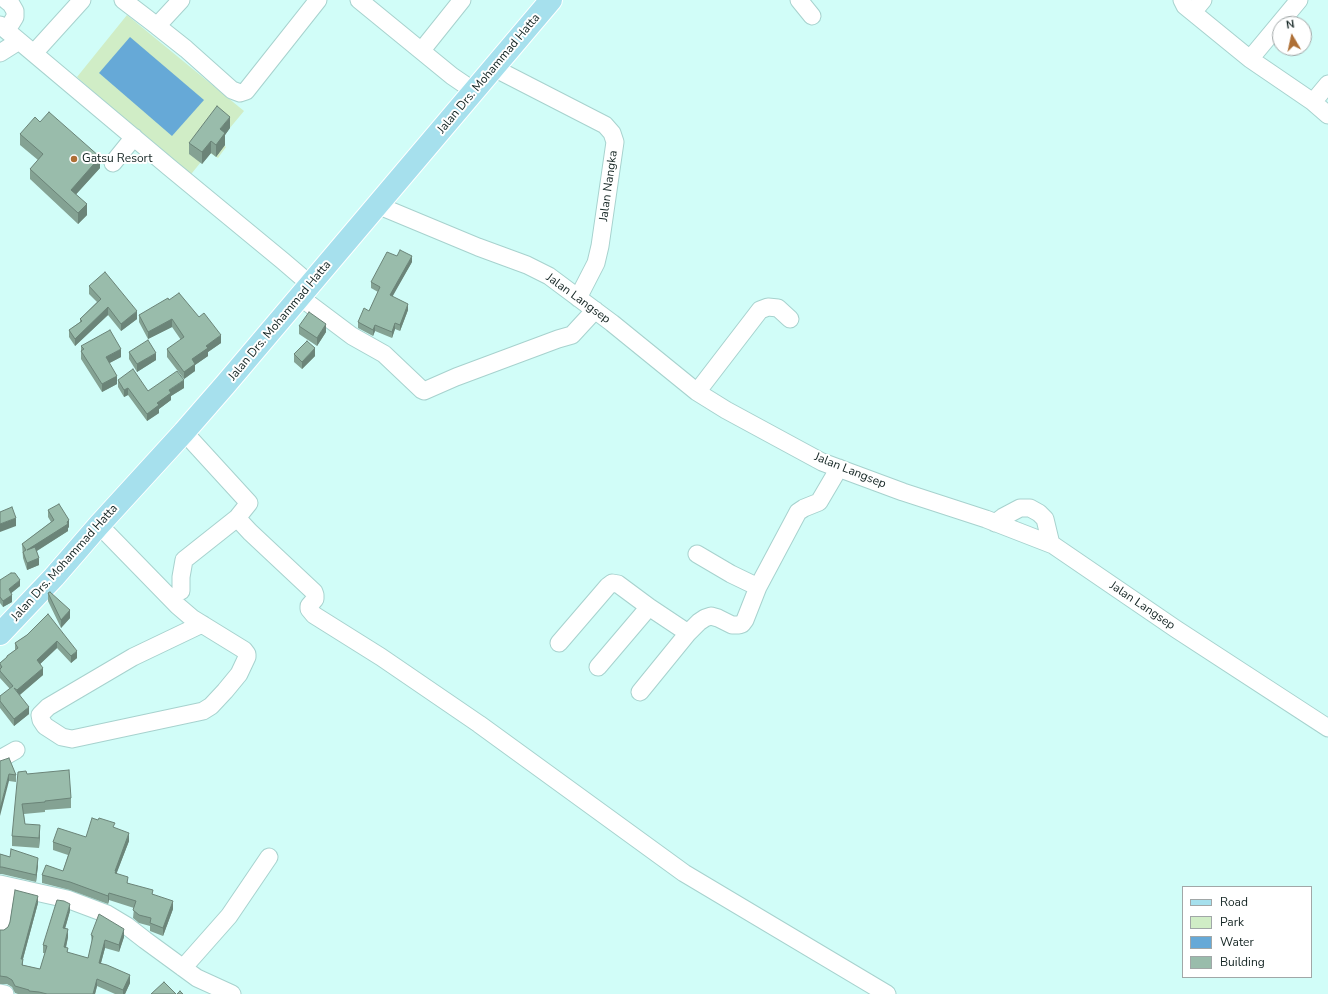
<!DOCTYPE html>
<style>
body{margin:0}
#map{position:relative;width:1328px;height:994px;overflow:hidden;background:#d1fdf8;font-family:"Nunito Sans",sans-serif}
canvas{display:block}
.legend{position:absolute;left:1182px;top:886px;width:130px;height:92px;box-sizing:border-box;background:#fff;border:1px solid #a1a7a7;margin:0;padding:5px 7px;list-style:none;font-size:12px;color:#132422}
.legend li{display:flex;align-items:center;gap:8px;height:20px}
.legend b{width:20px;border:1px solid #a1a7a7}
.north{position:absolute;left:1272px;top:16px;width:40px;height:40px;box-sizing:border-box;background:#fff;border:1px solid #a1a7a7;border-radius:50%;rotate:351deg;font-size:11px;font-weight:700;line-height:16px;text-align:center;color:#132422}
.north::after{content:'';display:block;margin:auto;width:14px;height:18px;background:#ae6f35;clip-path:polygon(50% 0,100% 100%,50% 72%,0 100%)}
</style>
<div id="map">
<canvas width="1328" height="994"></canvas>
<ul class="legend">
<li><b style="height:5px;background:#a6e0ed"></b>Road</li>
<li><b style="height:11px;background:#d0edc6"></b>Park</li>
<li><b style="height:11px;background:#66a9d7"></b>Water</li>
<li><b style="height:11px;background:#99bcab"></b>Building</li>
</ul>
<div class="north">N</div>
</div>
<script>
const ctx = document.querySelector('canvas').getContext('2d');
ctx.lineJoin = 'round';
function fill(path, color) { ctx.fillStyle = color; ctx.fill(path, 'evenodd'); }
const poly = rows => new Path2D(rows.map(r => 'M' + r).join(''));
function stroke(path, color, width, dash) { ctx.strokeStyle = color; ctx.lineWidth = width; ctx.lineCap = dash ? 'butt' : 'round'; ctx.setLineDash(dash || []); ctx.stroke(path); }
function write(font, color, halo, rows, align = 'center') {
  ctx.font = font + ' "Nunito Sans",sans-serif'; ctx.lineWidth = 4; ctx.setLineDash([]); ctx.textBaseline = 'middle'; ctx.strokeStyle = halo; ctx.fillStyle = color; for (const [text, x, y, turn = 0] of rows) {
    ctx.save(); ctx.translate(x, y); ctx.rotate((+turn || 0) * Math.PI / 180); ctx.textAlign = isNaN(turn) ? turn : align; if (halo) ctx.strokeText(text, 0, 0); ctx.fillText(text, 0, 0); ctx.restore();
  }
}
const green = poly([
 [127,15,244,111,219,141,226,147,218,158,209,152,188,178,77,77]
]);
const water = poly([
 [130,37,204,100,172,136,99,73]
]);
const minor = poly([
 [6,0,11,4,15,11,15,17,7,30],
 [123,0,157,26,181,0],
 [359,0,452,76,474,91],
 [799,0,812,16],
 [1182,0,1185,6,1250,59,1313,102,1328,84],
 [1193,12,1203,0],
 [0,25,169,167,283,261,311,285],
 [157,26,186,49,232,90,240,93,246,91,318,0],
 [422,50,462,0],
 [0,53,19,41],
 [34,53,82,0],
 [1250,59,1299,0],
 [494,68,605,125,612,133,615,142,600,246,596,263,578,298],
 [1313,102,1328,115],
 [113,163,134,137],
 [377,205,478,247,527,265,549,276,612,323,697,392,726,410,822,462,903,492,986,519,1053,545,1176,629,1328,728],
 [300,297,352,336,384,354,422,390,424,391,456,377,558,339,572,335,595,310],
 [697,392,760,310,768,307,778,308,790,319],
 [237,518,250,532,314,592,315,595,315,599,309,606,309,609,314,615,381,657,479,724,684,873,887,994],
 [995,523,1003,517,1020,508,1030,508,1039,513,1045,519,1051,544],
 [99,525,178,606,192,618,244,650,247,654,247,657,239,674,225,691,211,706,203,711,72,739,62,737,45,726,41,720,40,715,48,707,133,657,202,624],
 [697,554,731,574,758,587],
 [181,591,181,577,184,560,237,518,249,503,184,432],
 [688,633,699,622,705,618,711,616,718,618,732,625,739,625,742,624,745,620,758,587,798,512,804,508,819,502,839,468],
 [559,643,608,586,612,583,618,584,649,607,688,633,640,692],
 [598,667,649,607],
 [0,759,16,750],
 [0,884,67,899,107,914,127,926,145,940,197,978,232,994],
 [0,928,7,886],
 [183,968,229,916,269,857],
 [0,993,5,994]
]);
const major = poly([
 [0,634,54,577,99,525,184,432,225,385,551,0]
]);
const wall = poly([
 [40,122,100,168,76,194,87,215,78,224,30,179,30,169,38,160,20,145,20,134],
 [230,128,225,135,225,145,216,157,211,153,202,164,189,154,189,143],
 [412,262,392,296,408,310,400,331,395,329,392,338,375,331,373,336,358,328,358,322,369,311,378,292,371,288,371,282],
 [89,286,137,319,121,331,108,315,75,346,69,337,69,330,80,322,80,319,97,302,89,294],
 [169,300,199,317,221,343,208,352,208,356,195,365,195,371,184,379,167,357,167,349,181,340,172,327,148,339,139,322,139,315],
 [299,326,326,332,317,346,299,334],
 [81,346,121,357,109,363,117,384,102,392,81,359],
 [129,352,156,360,137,372,129,359],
 [294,354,315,356,302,369,294,362],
 [118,380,148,391,184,388,171,396,171,400,159,409,159,413,147,421,128,395,124,397,118,387],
 [48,510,69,527,68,528,68,531,37,551,39,565,27,570,23,558,22,544,51,522,48,517],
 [0,580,20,586,11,593,12,602,3,607,0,603],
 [48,593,70,618,61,628,48,601],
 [48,614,77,658,71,663,57,648,40,664,43,675,20,695,29,714,14,726,0,708,0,696,10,689,0,678,0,663,7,657,7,656,15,650,15,643,27,635],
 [0,761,16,775,16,782,9,781],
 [27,774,71,798,71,808,45,810,45,812,24,814,25,824,40,835,39,848,12,846,12,836],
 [115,828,129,841,116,874,128,883,153,894,173,909,163,936,150,931,150,926,139,923,133,918,134,908,109,900,108,904,70,890,42,883,42,875,63,871,68,855,53,850,53,842,86,837],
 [0,854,38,865,36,882,2,874,0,874],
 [38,903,23,959,23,965,40,969,45,953,43,953,43,945,70,911,65,929,68,937,66,948,68,953,88,958,92,943,91,935,124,937,119,952,105,948,101,963,130,983,125,994,115,994,97,986,95,994,18,994,15,993,12,987,7,984,0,984,0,930,4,930]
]);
const shadedWall = poly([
 [230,117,230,128,225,135,225,145,216,157,216,145,220,129],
 [211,141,211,153,202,164,202,152],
 [100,157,100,168,71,200,71,190],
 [87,204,87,215,78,224,78,213],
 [412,256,412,262,390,301,390,295],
 [408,304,408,310,400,331,400,325],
 [108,307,108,315,75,346,75,339],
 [137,311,137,319,121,331,121,324],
 [172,319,172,327,148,339,148,332],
 [395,323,395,329,392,338,392,332],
 [326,324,326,332,317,346,317,338],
 [375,325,375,331,373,336,373,330],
 [221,335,221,343,208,352,208,356,195,365,195,371,184,379,184,372,192,359,206,346],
 [315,348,315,356,302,369,302,362],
 [121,349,121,357,106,365,106,357],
 [156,353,156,360,137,372,137,364],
 [117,376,117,384,102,392,102,384],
 [184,380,184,388,171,396,171,400,159,409,159,413,147,421,147,414,169,390],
 [128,388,128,395,124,397,124,390],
 [16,518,16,526,0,532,0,524],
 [69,520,69,527,68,528,68,531,27,557,27,550],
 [39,558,39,565,27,570,27,563],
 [20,580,20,586,9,595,9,589],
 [12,595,12,602,3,607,3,601],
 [70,610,70,618,61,628,61,620],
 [57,641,57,648,37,667,37,660],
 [77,651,77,658,71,663,71,656],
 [43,668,43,675,17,697,17,690],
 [29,707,29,714,14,726,14,719],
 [9,774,9,781,0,816,0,809],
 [40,825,40,835,39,848,39,838],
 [129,833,129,841,116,875,115,871],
 [38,858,38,865,36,882,36,875],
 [109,893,109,900,108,904,108,896],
 [38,896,38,903,21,966,21,959],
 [173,901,173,909,163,936,163,928],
 [70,904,70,911,63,935,63,928],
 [68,929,68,937,64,955,64,947],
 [124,929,124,937,119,952,119,945],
 [105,940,105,948,99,970,99,963],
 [130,975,130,983,125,994,123,994,123,990],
 [97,979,97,986,95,994,93,994]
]);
const building = poly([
 [217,106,230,117,220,129,225,133,216,145,211,141,202,152,189,143,217,106],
 [49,112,100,157,71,190,87,204,78,213,30,169,43,154,20,134,35,117,40,122,49,112],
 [400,250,412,256,390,295,408,304,400,325,395,323,392,332,375,325,373,330,358,322,364,308,369,311,380,287,371,282,387,252,397,256,400,250],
 [105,272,137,311,121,324,108,307,75,339,69,330,82,321,80,319,101,299,89,286,105,272],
 [179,293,199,317,204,313,221,335,206,346,208,348,192,359,195,364,184,372,167,349,184,337,172,319,148,332,139,315,168,298,169,300,179,293],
 [309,312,326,324,317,338,299,326,309,312],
 [110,330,121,349,106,357,117,376,102,384,81,351,84,349,81,346,110,330],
 [148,340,156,353,137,364,129,352,148,340],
 [307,341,315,348,302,362,294,354,307,341],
 [133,369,148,391,177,371,184,380,169,390,171,393,157,403,159,405,147,414,128,388,124,390,118,380,133,369],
 [59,504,69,520,67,522,68,524,27,550,35,547,39,558,27,563,23,552,26,550,22,544,54,520,48,510,59,504],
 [12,507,16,518,0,524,0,512,12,507],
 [11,573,15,573,20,580,9,589,12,595,3,601,0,597,0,580,11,573],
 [50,592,70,610,61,620,48,593,50,592],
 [48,614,77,651,71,656,57,641,37,660,43,668,17,690,14,688,29,707,14,719,0,701,0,696,13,686,0,671,0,669,2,667,0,664,0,663,7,657,7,656,18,648,15,643,27,635,48,614],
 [9,758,16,775,9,774,0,809,0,761,9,758],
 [69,770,71,798,45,801,45,802,22,804,25,824,40,825,39,838,12,836,18,772,26,771,27,774,69,770],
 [92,818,98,820,99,818,115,823,113,827,129,833,115,871,116,871,115,873,128,877,127,883,153,890,152,894,173,901,163,928,150,923,151,918,139,915,133,910,136,901,109,893,108,896,70,882,42,875,46,865,63,871,71,848,53,842,58,828,86,837,92,818],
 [11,849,38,858,36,875,2,867,0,867,0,854,10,857,11,849],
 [15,890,38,896,21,959,23,959,22,965,40,969,47,946,43,945,57,900,64,901,70,904,63,928,68,929,64,947,68,948,67,952,88,958,93,936,91,935,99,914,124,929,119,945,105,940,99,963,107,965,130,975,123,990,97,979,93,994,47,994,39,992,29,991,29,990,15,986,12,980,7,977,0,976,0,930,4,930,8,927,10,922,15,890],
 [164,982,176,994,151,994,164,982],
 [180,991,183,994,177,994,180,991]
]);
const markers = [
 [74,159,4,"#ae6f35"]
];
const streetNames = [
 ["Jalan Drs. Mohammad Hatta",489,74,-50],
 ["Jalan Nangka",609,186,-82],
 ["Jalan Langsep",578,299,36],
 ["Jalan Drs. Mohammad Hatta",280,321,-50],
 ["Jalan Langsep",850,471,22],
 ["Jalan Drs. Mohammad Hatta",65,563,-48],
 ["Jalan Langsep",1142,606,34]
];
const poiNames = [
 ["Gatsu Resort",82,159]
];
fill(green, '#d0edc6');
fill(water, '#66a9d7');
stroke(minor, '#a7d2ce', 19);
stroke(major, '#fff', 24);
stroke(minor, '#fff', 17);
stroke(major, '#a6e0ed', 22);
fill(wall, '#84a293');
fill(shadedWall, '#6b8478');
fill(building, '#99bcab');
stroke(building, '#6b8478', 1);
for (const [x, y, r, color] of markers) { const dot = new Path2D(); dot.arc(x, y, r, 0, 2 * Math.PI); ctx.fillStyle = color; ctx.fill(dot); stroke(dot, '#fff', 1.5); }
write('12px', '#132422', '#fff', streetNames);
write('12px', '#132422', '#fff', poiNames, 'left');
</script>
